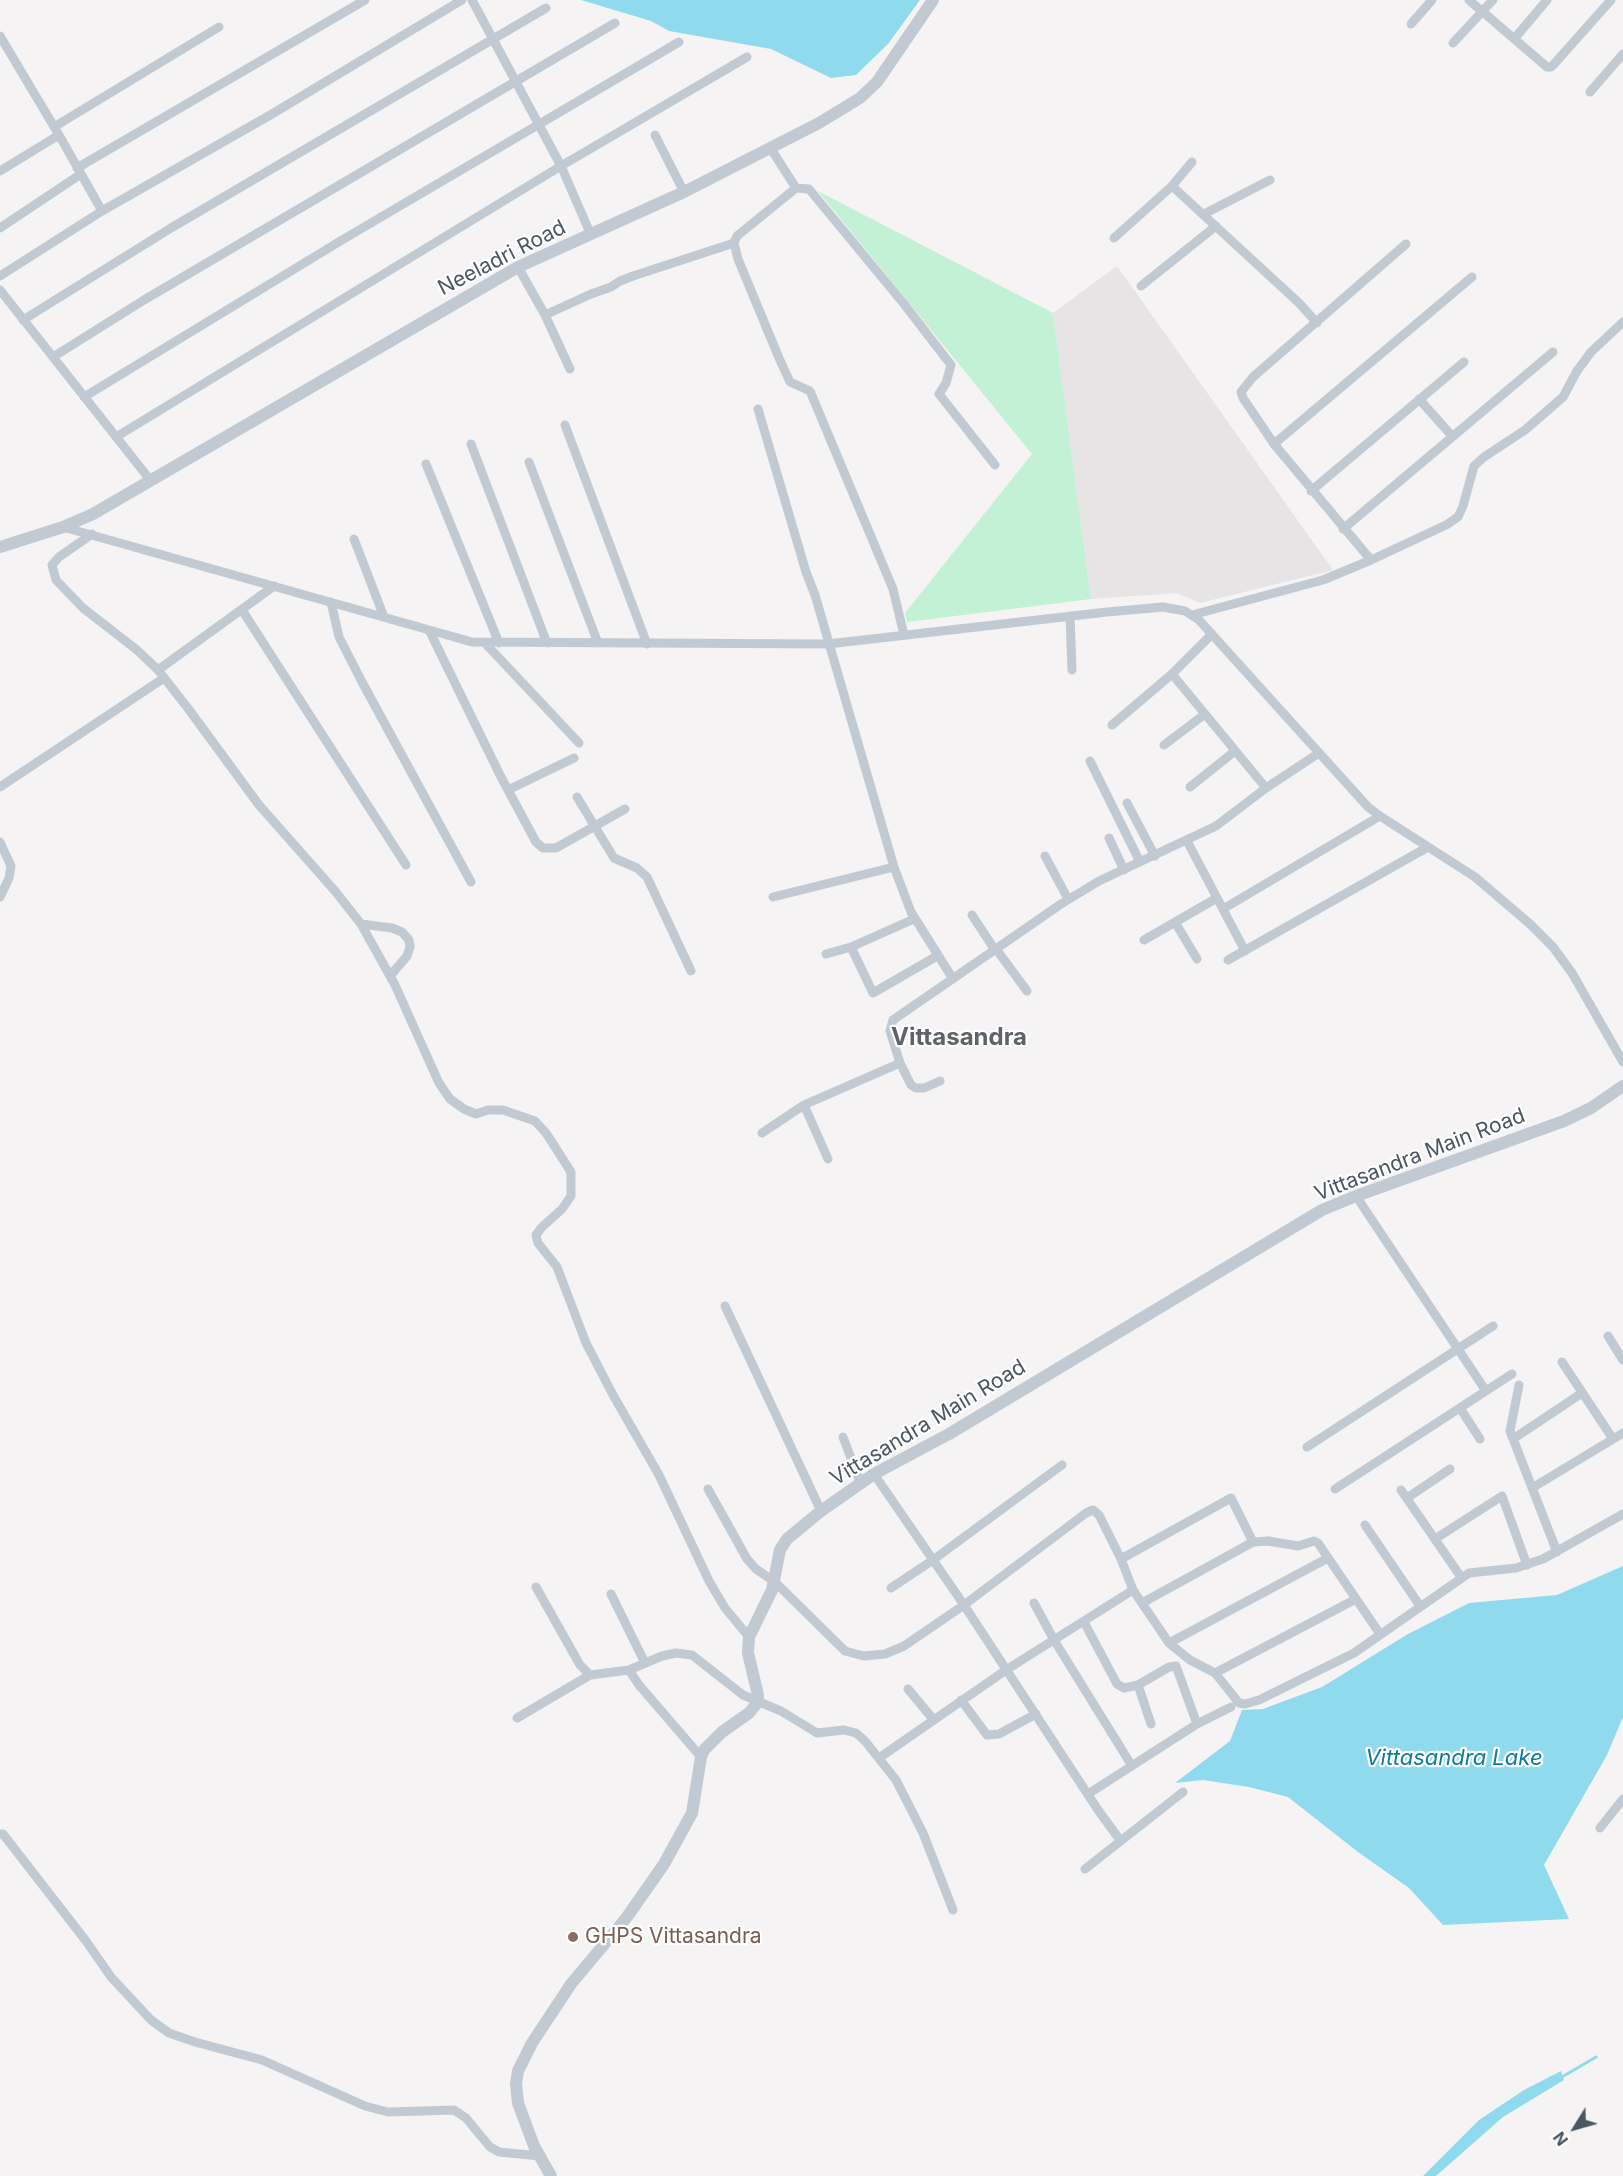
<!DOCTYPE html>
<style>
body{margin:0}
#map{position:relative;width:1623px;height:2176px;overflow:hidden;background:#f5f3f3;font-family:Inter,sans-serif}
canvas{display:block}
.north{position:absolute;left:1545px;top:2098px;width:60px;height:60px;-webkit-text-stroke:4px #fff;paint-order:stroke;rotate:233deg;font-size:16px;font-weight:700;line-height:24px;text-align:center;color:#4a5661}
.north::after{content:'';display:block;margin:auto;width:21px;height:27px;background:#4a5661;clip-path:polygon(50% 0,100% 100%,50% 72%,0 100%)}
</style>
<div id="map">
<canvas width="1623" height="2176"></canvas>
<div class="north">N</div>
</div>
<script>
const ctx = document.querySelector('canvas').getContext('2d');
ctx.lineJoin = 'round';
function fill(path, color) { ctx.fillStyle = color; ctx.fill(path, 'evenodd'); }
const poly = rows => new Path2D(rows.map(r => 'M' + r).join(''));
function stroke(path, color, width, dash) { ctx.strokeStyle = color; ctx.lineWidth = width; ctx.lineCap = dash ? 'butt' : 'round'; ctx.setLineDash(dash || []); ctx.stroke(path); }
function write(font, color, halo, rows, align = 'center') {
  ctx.font = font + ' Inter,sans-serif'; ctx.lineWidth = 4.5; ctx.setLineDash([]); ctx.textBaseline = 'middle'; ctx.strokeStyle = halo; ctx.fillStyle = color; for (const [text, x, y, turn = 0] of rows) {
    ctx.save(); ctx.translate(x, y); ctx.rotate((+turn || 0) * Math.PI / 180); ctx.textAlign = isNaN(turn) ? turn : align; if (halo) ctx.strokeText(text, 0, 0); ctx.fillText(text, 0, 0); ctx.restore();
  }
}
const education = poly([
 [1117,266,1333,570,1200,603,1177,593,1091,599,1053,313]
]);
const green = poly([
 [818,191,1053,313,1091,599,907,622,905,613,1032,454]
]);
const water = poly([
 [581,0,920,0,888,44,856,75,831,78,771,49,669,31,651,21],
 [1623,1566,1623,1717,1607,1755,1544,1865,1569,1919,1443,1925,1409,1888,1358,1852,1288,1797,1249,1787,1203,1780,1175,1783,1230,1741,1242,1710,1263,1709,1322,1687,1408,1634,1469,1603,1557,1595],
 [1561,2071,1564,2080,1503,2117,1436,2176,1423,2176,1479,2120,1524,2090]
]);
const stream = poly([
 [1562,2077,1596,2057]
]);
const minor = poly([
 [472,0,561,166,591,235],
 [1469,0,1547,67,1551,67,1555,63,1611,0],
 [1411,24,1432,0],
 [0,36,59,135,102,211],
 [1514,39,1547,0],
 [1453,43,1493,0],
 [1590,92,1623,54],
 [54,127,219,27],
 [655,135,684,192],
 [771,149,796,188],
 [77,168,365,0],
 [0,171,59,135],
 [1172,186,1299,303,1317,323],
 [1204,214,1270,180],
 [0,228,81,174],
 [1114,238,1172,186,1192,162],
 [518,267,545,315,591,294,611,287,620,281,633,276,734,243],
 [0,276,102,211,272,114,462,0],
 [1141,286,1216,226],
 [0,290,151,481],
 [545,315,570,369],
 [23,320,171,228,546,8],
 [53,357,144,300,615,23],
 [84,397,342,240,679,42],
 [1419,399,1452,436],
 [758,409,806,572,815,595,894,867,911,912,953,979],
 [565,425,647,644],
 [116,437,561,166,747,57],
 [471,444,547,643],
 [1274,444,1472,277],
 [529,462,598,643],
 [426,464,499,643],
 [1311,491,1464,362],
 [63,527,472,642,828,644,1107,612,1163,607,1185,611,1199,620,1368,807,1380,816,1475,877,1530,924,1553,947,1572,973,1623,1062],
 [1343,529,1553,352],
 [92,534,59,557,52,565,56,580,83,608,137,650,158,670,187,707,259,805,335,891,361,924,395,985,439,1083,450,1099,464,1109,476,1114,488,1110,503,1110,535,1121,546,1133,571,1172,571,1196,562,1209,542,1227,536,1235,538,1243,557,1267,586,1343,613,1395,659,1475,709,1581,725,1608,749,1637],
 [354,539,384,617],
 [1371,560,1274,444,1243,398,1241,392,1253,377,1406,244],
 [331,602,339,637,362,682,471,882],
 [242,610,406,865],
 [1192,615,1323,580,1371,560,1446,525,1458,517,1463,506,1474,466,1484,457,1525,430,1563,397,1577,371,1591,352,1623,322],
 [1070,616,1072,670],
 [429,630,501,777,536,842,543,848,556,848,625,809],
 [904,635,893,589,810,391,790,382,779,358,738,259,734,243,737,236,796,188,809,189,904,304,951,365,946,383,939,394,995,465],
 [484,642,579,743],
 [158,670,274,586],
 [1172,674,1266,788],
 [1112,725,1172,674,1212,634],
 [1164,745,1205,714],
 [1090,761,1140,862],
 [0,787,164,678],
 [1190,787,1235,751],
 [508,790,574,758],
 [577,797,614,858,637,868,647,877,691,971],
 [1127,803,1155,856],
 [1109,838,1124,870],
 [1187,841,1245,951],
 [0,842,11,866,9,878,0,897],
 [1045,856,1068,899],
 [773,897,894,867],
 [1223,909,1380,816],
 [972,915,995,950],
 [1175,922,1197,959],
 [361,924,392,928,402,932,409,940,410,947,407,956,390,976],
 [1144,940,1217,898],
 [851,947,873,993,937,956],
 [996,949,1027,991],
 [826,954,851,947,914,919],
 [1228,960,1428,847],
 [900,1063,911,1085,916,1088,924,1088,940,1081],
 [804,1105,828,1159],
 [762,1133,804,1105,900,1063,890,1031,893,1020,1061,904,1099,881,1216,826,1266,788,1319,753],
 [1356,1196,1486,1391],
 [725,1306,821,1511],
 [1608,1336,1623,1360],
 [1562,1362,1613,1439],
 [1519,1385,1510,1431,1557,1552],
 [1460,1408,1480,1439],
 [843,1437,860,1482],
 [1513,1439,1582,1393],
 [1307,1447,1493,1326],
 [874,1474,964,1605,1098,1810,1120,1840],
 [1532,1488,1623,1433],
 [708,1489,747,1559,756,1569,775,1582,845,1651,864,1656,885,1654,904,1646,964,1605,1086,1513,1093,1510,1099,1515,1121,1559,1133,1590,1169,1643,1190,1660,1215,1673,1239,1703,1245,1704,1259,1700,1354,1653,1469,1573,1516,1568,1543,1559,1623,1514],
 [1335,1489,1512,1374],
 [1401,1490,1461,1577],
 [1407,1498,1450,1469],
 [1365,1525,1420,1606],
 [1435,1539,1502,1496,1527,1565],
 [1121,1559,1231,1498,1253,1542],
 [536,1587,580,1665,590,1675,629,1670,639,1685,701,1757],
 [891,1588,933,1560,1062,1465],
 [611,1594,645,1663],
 [1034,1603,1054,1640,1132,1766],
 [1142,1603,1253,1542,1268,1541,1298,1546,1314,1541,1318,1543,1380,1634],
 [1084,1622,1117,1684,1124,1688,1138,1685,1169,1667,1176,1666,1197,1724],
 [1169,1643,1328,1558],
 [629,1670,662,1656,676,1653,692,1655,743,1695,781,1711,817,1733,844,1730,856,1733,865,1741,896,1780,923,1833,953,1910],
 [1215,1673,1356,1599],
 [1138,1685,1151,1724],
 [908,1689,933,1719],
 [961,1700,987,1735,999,1734,1036,1714],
 [517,1718,590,1675],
 [879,1758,1006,1670,1133,1590],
 [1088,1794,1197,1724,1231,1707],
 [1600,1828,1623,1799],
 [0,1834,3,1834,86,1941,111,1977,151,2020,169,2033,195,2042,262,2060,365,2106,388,2112,454,2110,466,2118,490,2147,499,2152,540,2156],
 [1085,1869,1183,1792]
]);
const tertiary = poly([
 [0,547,63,527,93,514,518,267,684,192,819,123,860,98,877,82,933,0],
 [551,2176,534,2146,518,2103,516,2084,518,2071,532,2043,571,1984,627,1917,664,1864,692,1813,701,1757,704,1750,722,1732,749,1713,758,1702,758,1695,748,1653,749,1637,772,1590,780,1550,787,1539,821,1511,874,1474,949,1434,1322,1210,1356,1196,1564,1121,1591,1108,1623,1086]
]);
const markers = [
 [573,1937,6,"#8d6e63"]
];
const streetNames = [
 ["Neeladri Road",502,258,-27],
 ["Vittasandra Main Road",1420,1155,-21],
 ["Vittasandra Main Road",928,1423,-31]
];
const educationNames = [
 ["GHPS Vittasandra",585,1937]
];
const waterNames = [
 ["Vittasandra Lake",1454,1758]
];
const quarterNames = [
 ["Vittasandra",959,1038]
];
fill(education, '#e6e4e5');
fill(green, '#c3f1d5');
fill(water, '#90daee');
stroke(stream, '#90daee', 3);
stroke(minor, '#c1cad2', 9);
stroke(tertiary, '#c1cad2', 12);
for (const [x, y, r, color] of markers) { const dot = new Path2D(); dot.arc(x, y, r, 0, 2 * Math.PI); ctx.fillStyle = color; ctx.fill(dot); stroke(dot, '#fff', 2); }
write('21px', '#4a5661', '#fff', streetNames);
write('21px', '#785e54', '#fff', educationNames, 'left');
write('italic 22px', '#0c7c9b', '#fff', waterNames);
write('bold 24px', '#5f6368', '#fff', quarterNames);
</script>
